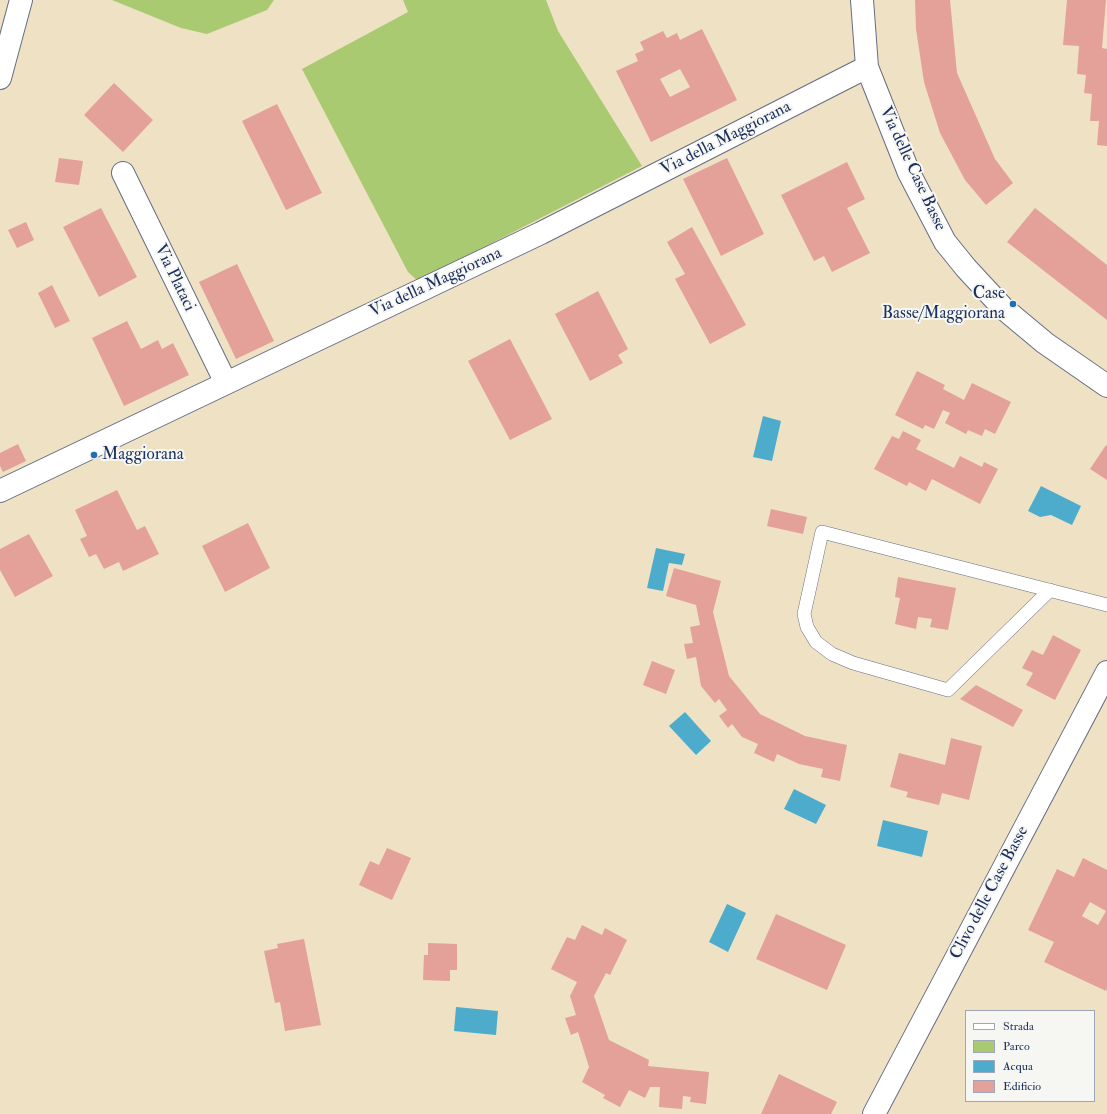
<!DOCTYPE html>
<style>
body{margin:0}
#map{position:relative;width:1107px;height:1114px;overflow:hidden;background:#efe1c4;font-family:"IM FELL Double Pica",serif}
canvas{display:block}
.legend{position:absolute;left:965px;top:1010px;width:130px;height:92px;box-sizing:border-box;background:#f6f6f2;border:1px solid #9ea6b7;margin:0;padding:5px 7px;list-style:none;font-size:12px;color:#1b2f5e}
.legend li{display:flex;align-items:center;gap:8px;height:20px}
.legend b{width:20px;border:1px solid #9ea6b7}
</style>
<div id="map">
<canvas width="1107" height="1114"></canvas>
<ul class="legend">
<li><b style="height:5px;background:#fff"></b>Strada</li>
<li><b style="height:11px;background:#aaca71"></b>Parco</li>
<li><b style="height:11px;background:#4daccc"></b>Acqua</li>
<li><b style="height:11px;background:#e3a19a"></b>Edificio</li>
</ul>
</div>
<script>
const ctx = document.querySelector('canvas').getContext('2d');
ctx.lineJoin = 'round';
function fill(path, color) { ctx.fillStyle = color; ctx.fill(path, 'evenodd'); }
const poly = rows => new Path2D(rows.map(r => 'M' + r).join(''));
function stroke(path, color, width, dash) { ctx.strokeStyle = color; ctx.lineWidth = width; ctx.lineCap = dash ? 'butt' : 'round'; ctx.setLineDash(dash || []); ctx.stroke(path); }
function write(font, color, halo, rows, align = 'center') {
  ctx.font = font + ' "IM FELL Double Pica",serif'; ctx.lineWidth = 4; ctx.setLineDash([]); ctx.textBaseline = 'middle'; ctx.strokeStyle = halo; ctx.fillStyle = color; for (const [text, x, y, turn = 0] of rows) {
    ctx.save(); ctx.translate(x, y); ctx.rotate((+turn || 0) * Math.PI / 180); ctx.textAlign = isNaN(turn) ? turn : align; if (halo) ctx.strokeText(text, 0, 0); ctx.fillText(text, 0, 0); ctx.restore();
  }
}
const green = poly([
 [112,0,274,0,267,10,207,34,181,28],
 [403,0,546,0,558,31,642,166,418,281,408,272,302,69,408,12]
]);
const water = poly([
 [763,416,781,421,772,461,753,457],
 [1041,486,1081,506,1072,525,1051,515,1040,517,1028,511],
 [656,548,685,554,682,565,669,563,663,591,647,588],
 [685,712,711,741,696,755,669,726],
 [794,789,826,805,816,824,784,809],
 [883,820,928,831,922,857,877,846],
 [727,904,746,913,728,952,709,942],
 [456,1007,498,1011,496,1035,454,1031]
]);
const building = poly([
 [915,0,950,0,957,73,995,159,1013,183,986,205,965,180,940,133,924,82,916,29],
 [1067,0,1106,0,1102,48,1107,49,1107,146,1097,145,1099,121,1090,121,1092,94,1084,93,1086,75,1077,74,1079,46,1063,45],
 [702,29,737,100,651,142,616,71,638,61,635,54,644,50,640,42,663,31,667,38,677,33,680,40],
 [680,69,690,87,670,97,660,79],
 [114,83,153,120,123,152,84,115],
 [277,104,322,193,286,210,242,121],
 [59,158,83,161,79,185,55,182],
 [727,158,764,234,721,256,683,179],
 [847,162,865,199,847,208,870,253,832,272,824,256,814,261,781,195],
 [101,208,137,277,99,297,63,227],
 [1035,208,1107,265,1107,320,1007,242],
 [26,222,34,240,17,248,8,230],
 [692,227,746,325,710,344,675,279,685,274,667,242],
 [237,264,274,341,236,359,199,282],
 [52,285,70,321,55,328,38,293],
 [598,291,628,349,618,355,623,363,590,381,555,314],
 [127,321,141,349,158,340,162,349,173,343,189,375,124,406,92,338],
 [510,339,552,419,510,440,468,361],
 [917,371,945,385,943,389,964,400,972,383,1011,402,995,434,985,429,982,436,968,430,966,434,945,423,950,413,943,410,934,429,925,425,923,429,895,415],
 [903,431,921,440,916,449,954,468,960,456,982,467,984,462,998,469,980,504,932,479,926,491,909,482,907,486,874,469,892,436,899,439],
 [18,444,26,461,3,472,0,466,0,453],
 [1106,445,1107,446,1107,480,1090,469],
 [117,490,137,530,145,526,159,554,123,571,119,562,104,569,96,554,89,557,80,539,87,536,75,510],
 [771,509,807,517,803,534,767,526],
 [248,523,270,568,225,592,202,546],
 [29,534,53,576,15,597,0,570,0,549],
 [674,568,721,581,713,612,729,676,760,714,805,736,847,745,840,781,821,777,823,769,799,764,777,754,774,762,754,753,758,744,742,737,732,724,728,728,719,716,727,710,719,699,715,703,701,686,696,657,687,659,684,644,693,643,690,627,700,625,696,605,666,596],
 [898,577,956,588,948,630,930,627,932,619,918,617,916,629,895,624,900,598,895,597],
 [1053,635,1081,650,1055,700,1026,685,1033,673,1022,668,1032,650,1043,655],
 [652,661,675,670,666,694,643,685],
 [976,685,1023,710,1013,727,960,699],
 [951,738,982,746,969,800,942,793,939,805,906,797,908,792,890,787,899,753,945,765],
 [387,848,411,858,392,900,359,885,370,861,379,865],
 [1083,858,1107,870,1107,988,1106,991,1044,962,1054,942,1028,930,1057,869,1074,877],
 [1090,902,1106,911,1098,925,1082,916],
 [776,914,846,945,827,990,756,959],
 [582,925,602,935,605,928,627,940,610,975,606,973,594,996,609,1040,649,1060,648,1066,709,1072,706,1104,690,1102,691,1097,683,1096,682,1109,659,1107,660,1087,650,1087,645,1098,629,1090,620,1107,603,1098,605,1095,582,1082,589,1067,578,1032,571,1035,565,1018,576,1015,570,996,577,982,551,969,567,937,575,940],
 [304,939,321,1025,285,1031,280,1002,275,1003,264,951,278,948,277,944],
 [428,943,457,944,457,970,450,970,450,981,423,980,424,955,428,955],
 [779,1074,837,1102,831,1114,761,1114]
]);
const service = poly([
 [1050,590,948,690,853,663,832,654,816,642,807,627,804,614,822,532,1107,605]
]);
const minor = poly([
 [862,0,867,67,909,173,945,242,966,268,1003,308,1045,343,1107,386],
 [0,78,21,0],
 [123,173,226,383],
 [0,491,541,233,867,67],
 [874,1114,1107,672]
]);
const markers = [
 [1013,304,4,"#1f6fb2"],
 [94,455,4,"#1f6fb2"]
];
const streetNames = [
 ["Via della Maggiorana",726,139,-27],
 ["Via delle Case Basse",912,169,65],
 ["Via Plataci",174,278,64],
 ["Via della Maggiorana",436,283,-25],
 ["Clivo delle Case Basse",990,893,-62]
];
const poiNames = [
 ["Case",1005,294],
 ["Basse/Maggiorana",1005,314],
 ["Maggiorana",102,455,"left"]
];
fill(green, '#aaca71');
fill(water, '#4daccc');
fill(building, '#e3a19a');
stroke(service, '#656d82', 14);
stroke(minor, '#656d82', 24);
stroke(service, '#fff', 13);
stroke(minor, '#fff', 22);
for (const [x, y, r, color] of markers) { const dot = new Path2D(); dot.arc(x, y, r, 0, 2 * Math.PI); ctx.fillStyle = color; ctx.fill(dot); stroke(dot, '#f6f6f2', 1.5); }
write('17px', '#1b2f5e', '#f6f6f2', streetNames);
write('17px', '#1b2f5e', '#f6f6f2', poiNames, 'right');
</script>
